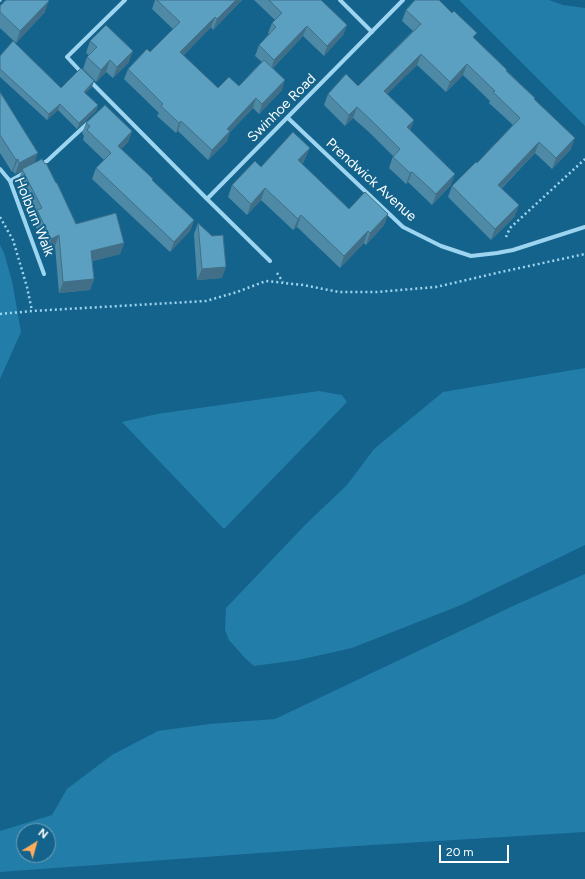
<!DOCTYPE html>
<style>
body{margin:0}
#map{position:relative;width:585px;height:879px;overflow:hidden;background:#14638c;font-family:Figtree,sans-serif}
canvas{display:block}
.north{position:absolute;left:16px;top:823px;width:40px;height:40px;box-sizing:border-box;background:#14638c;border:1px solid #72a1ba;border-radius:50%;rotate:37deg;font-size:11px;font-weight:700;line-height:16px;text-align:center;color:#fff}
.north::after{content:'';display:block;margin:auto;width:14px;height:18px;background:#ffad5c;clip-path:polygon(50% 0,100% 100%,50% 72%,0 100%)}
.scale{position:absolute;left:439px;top:845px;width:70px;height:18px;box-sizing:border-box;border:2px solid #fff;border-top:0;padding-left:5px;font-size:12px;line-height:14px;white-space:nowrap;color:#fff;-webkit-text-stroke:3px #14638c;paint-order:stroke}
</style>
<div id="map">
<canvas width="585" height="879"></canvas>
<div class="north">N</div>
<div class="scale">20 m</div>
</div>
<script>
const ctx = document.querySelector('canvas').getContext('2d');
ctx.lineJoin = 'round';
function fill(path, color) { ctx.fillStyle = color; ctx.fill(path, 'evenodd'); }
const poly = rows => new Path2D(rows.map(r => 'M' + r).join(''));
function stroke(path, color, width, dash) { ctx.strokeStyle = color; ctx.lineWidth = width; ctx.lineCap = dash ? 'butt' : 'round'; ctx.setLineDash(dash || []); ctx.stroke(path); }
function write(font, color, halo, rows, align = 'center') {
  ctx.font = font + ' Figtree,sans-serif'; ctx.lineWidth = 4; ctx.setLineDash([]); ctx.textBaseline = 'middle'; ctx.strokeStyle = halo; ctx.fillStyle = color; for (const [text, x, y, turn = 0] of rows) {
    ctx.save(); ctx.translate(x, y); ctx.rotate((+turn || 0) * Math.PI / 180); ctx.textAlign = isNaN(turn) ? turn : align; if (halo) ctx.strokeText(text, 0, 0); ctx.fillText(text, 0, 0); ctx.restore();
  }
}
const green = poly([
 [459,0,549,0,563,5,585,8,585,126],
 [0,245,4,253,12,281,21,332,0,379],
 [585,368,585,545,461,605,352,648,298,660,254,666,245,658,229,640,225,630,226,608,307,523,347,485,374,449,443,392],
 [319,391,342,395,347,402,224,529,122,422,157,414],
 [585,574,585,832,356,846,0,872,0,831,52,815,67,789,112,755,158,731,209,724,275,719,513,606],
 [24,831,48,831,48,855,24,855]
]);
const path = poly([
 [0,1,1,0],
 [0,217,13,240,27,287,32,311],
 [506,237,510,228,585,159],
 [277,273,283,282],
 [0,314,32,311,206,301,237,292,266,281,303,285,339,292,377,292,436,287,501,272,585,254]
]);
const minor = poly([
 [340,0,372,32],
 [81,72,67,57,125,0],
 [89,80,207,199],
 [288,118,403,227,441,246,471,256,497,253,513,250,585,227],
 [40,165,47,161,88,123],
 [0,169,10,181,44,274],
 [10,181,24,173],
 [270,261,207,199,403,0]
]);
const wall = poly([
 [155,0,242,0,213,30,211,27,183,56,218,88,239,86,262,62,255,56,259,45,269,34,268,33,272,23,275,20,254,0,321,0,347,25,343,35,324,56,303,36,273,68,282,90,259,114,253,108,230,132,227,141,208,160,178,131,176,133,157,116,159,113,124,79,128,69,150,52,173,29,152,9],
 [0,6,45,12,16,43,0,28],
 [406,10,474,39,507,70,507,71,535,98,534,99,571,149,552,169,535,153,502,188,515,216,491,240,448,197,452,186,477,163,513,125,489,103,490,101,463,75,446,92,417,65,387,94,414,120,410,130,451,185,432,205,408,182,406,184,389,168,393,156,370,133,353,118,345,126,324,105,328,94,358,86,413,31,402,21],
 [90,41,129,62,113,78,106,72,96,82,83,69,87,57,89,55,86,53],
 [0,56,61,88,92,87,85,93,98,105,96,111,77,129,58,110,47,120,0,77],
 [0,92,35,163,76,224,124,243,120,254,92,261,94,279,90,290,59,293,55,246,47,250,33,221,35,215,18,181,22,171,15,174,13,171,12,172,0,153],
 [86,123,132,131,128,142,121,149,153,179,152,180,194,220,190,231,170,252,92,179,96,168,104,160,83,140,84,136,82,133],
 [305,159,302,164,349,209,388,214,384,225,366,245,364,243,340,268,297,227,293,230,261,200,247,215,228,197,232,185,261,167],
 [198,223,222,278,197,280,194,234]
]);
const shadedWall = poly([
 [236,0,242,0,213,30,217,19],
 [49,1,45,12,16,43,20,31],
 [215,17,211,27,176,63,180,52],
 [347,25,343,35,324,56,327,46],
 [307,26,303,36,271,70,274,60],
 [133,51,129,62,113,78,117,67],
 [421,54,417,65,380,101,384,91],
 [110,60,106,72,96,82,101,70],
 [467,64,463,75,446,92,450,82],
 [285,80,282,90,259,114,262,104],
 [94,81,92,87,81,97,84,92],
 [256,98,253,108,230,132,227,141,208,160,212,150,227,129],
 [60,104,58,110,47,120,49,114],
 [98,105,96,111,77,129,79,123],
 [357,107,353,118,345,126,349,115],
 [414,120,410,131,407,127],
 [181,121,178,131,176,133,179,123],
 [132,131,128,142,114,156,118,146],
 [575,138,571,149,552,169,556,158],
 [539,142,535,153,494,195,498,185],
 [310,148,305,159,294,172,298,160],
 [38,153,34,164,22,169,22,171,15,174,19,163],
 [18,159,13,171,12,172,16,160],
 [412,172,408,182,406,184,410,173],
 [455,174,451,185,432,205,436,194],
 [265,188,261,200,247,215,251,204],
 [519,205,515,216,491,240,495,229],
 [388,214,384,225,366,245,370,233],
 [301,215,297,227,293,230,298,219],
 [194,220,190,231,170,252,174,242],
 [368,231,364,243,340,268,344,256],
 [59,235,55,246,47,250,51,239],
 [124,243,120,254,87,263,91,251],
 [226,267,222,278,197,280,202,269],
 [94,279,90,290,59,293,63,282]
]);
const building = poly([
 [6,0,48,0,49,1,20,31,0,12,0,6,6,0],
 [157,0,236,0,217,19,215,17,180,52,218,88,229,77,239,86,264,60,285,80,262,104,256,98,227,129,230,131,212,150,181,121,179,123,161,106,163,104,128,69,147,49,150,52,180,22,157,0],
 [269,0,321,0,347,25,327,46,307,26,274,60,259,45,276,27,272,23,282,13,269,0],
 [415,0,439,0,452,13,454,11,477,33,473,37,507,70,506,71,535,98,534,99,575,138,556,158,539,142,498,185,519,205,495,229,452,186,476,162,477,163,520,118,493,92,495,91,467,64,450,82,421,54,384,91,414,120,407,127,455,174,436,194,412,172,410,173,393,157,400,149,374,123,357,107,349,115,328,94,346,74,358,86,421,24,406,10,415,0],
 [106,25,133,51,117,67,110,60,101,70,87,57,97,47,90,41,106,25],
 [13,41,61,88,81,68,94,81,84,92,98,105,79,123,60,104,49,114,0,69,0,56,13,41],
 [0,92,38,153,19,163,18,159,16,160,0,135,0,92],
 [105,105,132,131,118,146,153,179,152,180,194,220,174,242,96,168,111,153,87,130,90,126,86,123,105,105],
 [293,132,310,148,298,160,349,209,365,192,388,214,370,233,368,231,344,256,301,215,298,219,265,188,251,204,232,185,255,161,261,167,293,132],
 [42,159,45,164,46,163,56,183,57,183,76,224,116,213,124,243,91,251,94,279,63,282,59,235,51,239,37,210,42,208,22,169,42,159],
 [198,223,212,236,223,235,226,267,202,269,198,223]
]);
const streetNames = [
 ["Swinhoe Road",282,108,-45],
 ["Prendwick Avenue",371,180,42],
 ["Holburn Walk",34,217,68]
];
fill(green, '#237da9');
stroke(path, '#9dd5f0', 2.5, [2, 3]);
stroke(minor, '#9dd5f0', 4);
fill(wall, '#4e89a6');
fill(shadedWall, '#406f87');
fill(building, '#5b9fc1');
stroke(building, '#406f87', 1);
write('14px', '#fff', '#14638c', streetNames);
</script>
